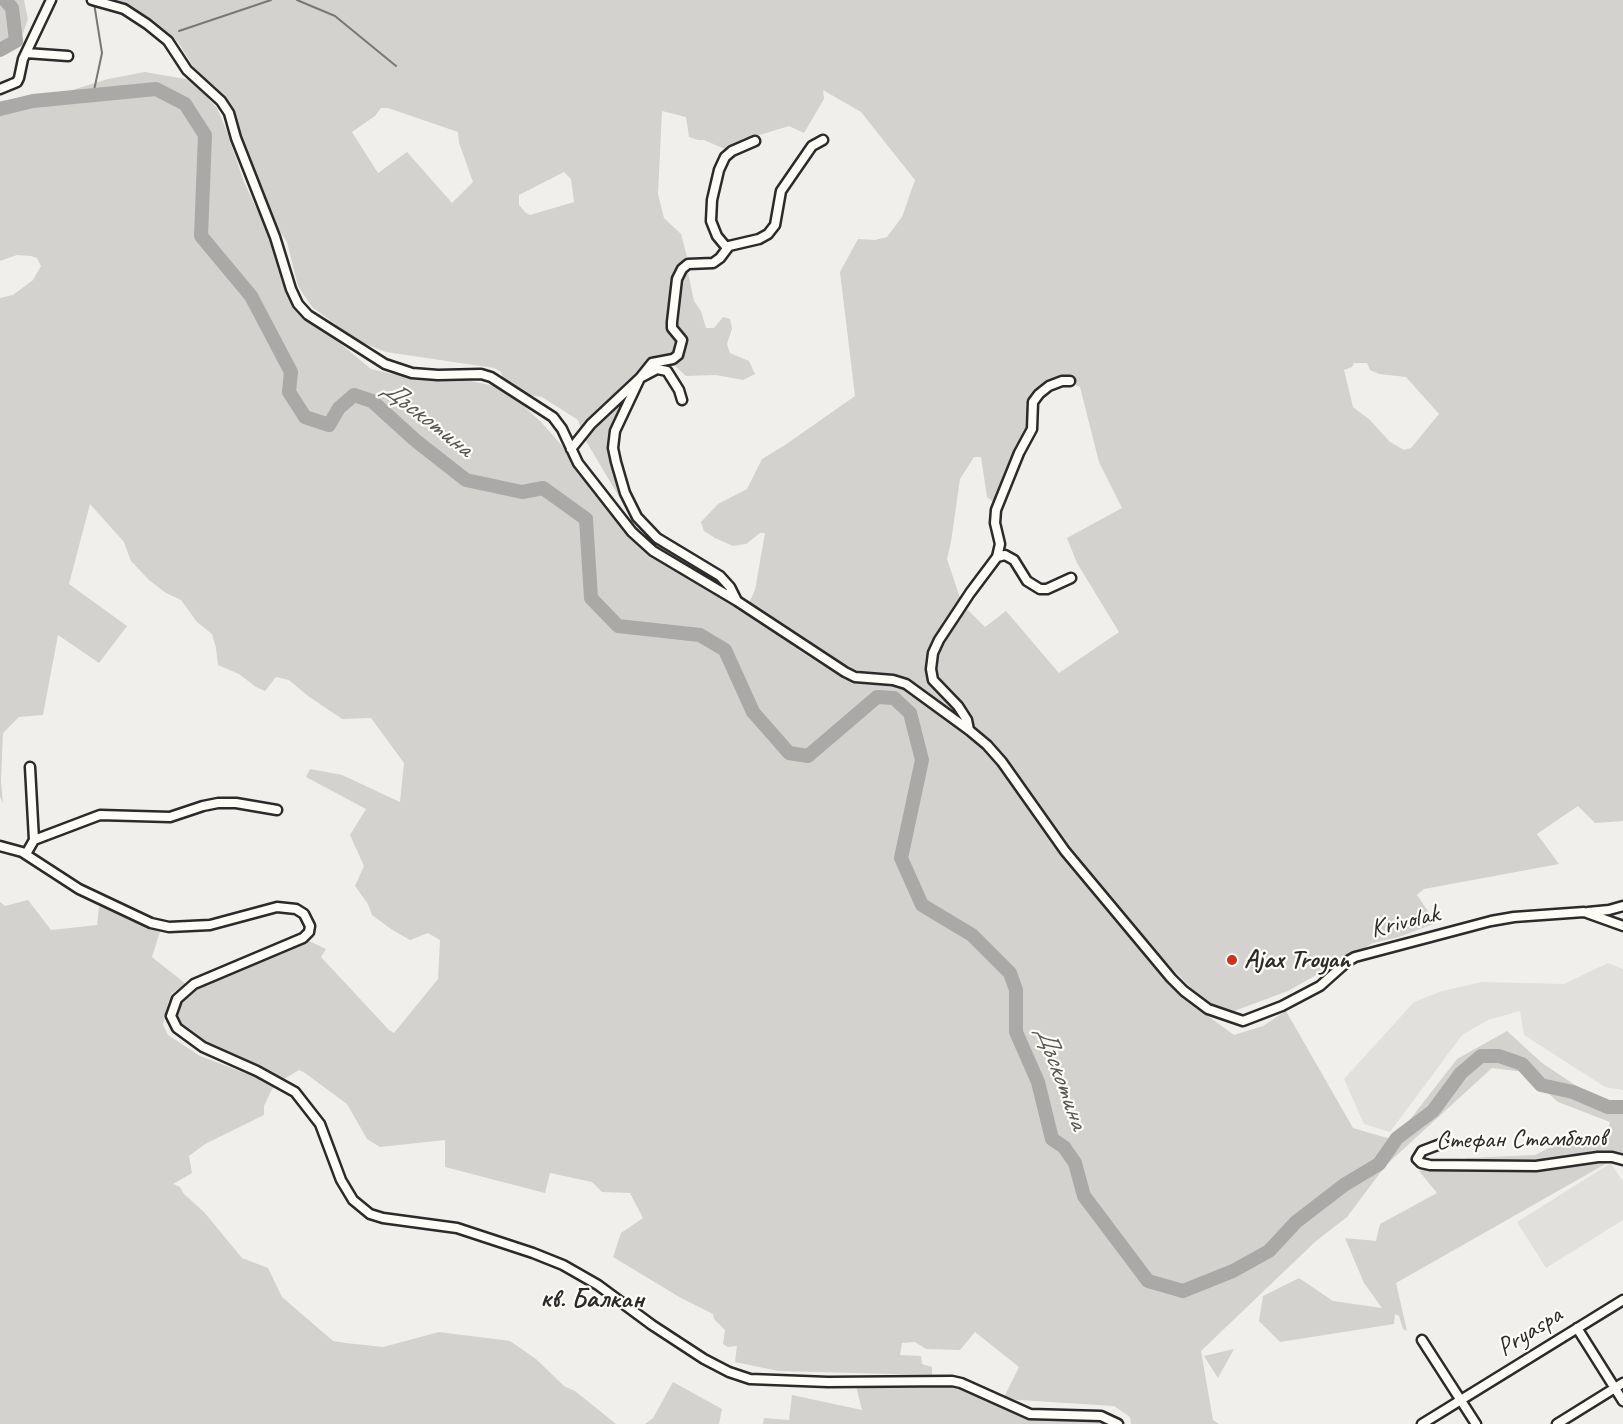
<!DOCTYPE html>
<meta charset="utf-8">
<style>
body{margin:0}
canvas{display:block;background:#f0efeb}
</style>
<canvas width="1623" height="1424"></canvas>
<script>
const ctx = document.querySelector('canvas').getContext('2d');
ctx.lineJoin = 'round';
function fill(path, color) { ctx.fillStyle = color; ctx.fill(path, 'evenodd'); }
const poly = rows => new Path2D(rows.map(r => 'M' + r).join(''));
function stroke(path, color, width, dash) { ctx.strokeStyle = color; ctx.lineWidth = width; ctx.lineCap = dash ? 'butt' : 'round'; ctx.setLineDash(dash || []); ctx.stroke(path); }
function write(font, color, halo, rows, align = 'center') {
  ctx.font = font + ' Caveat,sans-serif'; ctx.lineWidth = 4.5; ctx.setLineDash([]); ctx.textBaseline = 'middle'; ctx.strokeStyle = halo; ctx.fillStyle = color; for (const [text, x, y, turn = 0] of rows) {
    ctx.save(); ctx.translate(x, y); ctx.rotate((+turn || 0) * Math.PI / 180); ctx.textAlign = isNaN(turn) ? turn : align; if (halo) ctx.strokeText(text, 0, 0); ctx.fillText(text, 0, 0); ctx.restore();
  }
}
const built = poly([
 [1608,963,1623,969,1623,1090,1605,1087,1524,1035,1520,1011,1488,1020,1462,1035,1390,1132,1364,1124,1344,1079,1414,1002,1442,991,1482,982,1564,984],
 [1611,1163,1623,1182,1623,1220,1546,1268,1517,1222]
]);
const green = poly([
 [0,0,24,0,28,19,21,39,0,56],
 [109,0,1623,0,1623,821,1595,823,1578,806,1537,834,1559,864,1424,889,1417,895,1436,923,1399,937,1373,943,1288,991,1234,1011,1205,1002,1138,934,1039,813,1003,756,976,731,886,676,852,669,748,605,755,590,765,533,760,533,746,544,733,546,715,538,704,531,701,522,718,504,747,489,762,459,785,445,855,396,840,272,858,239,875,240,887,237,902,217,915,180,861,112,823,90,824,99,804,133,789,126,753,137,744,138,725,149,704,140,698,140,689,137,686,117,662,111,658,194,664,218,681,234,687,257,687,268,694,301,701,311,706,328,714,328,723,317,730,319,732,329,727,344,730,353,749,361,755,374,743,380,716,375,686,376,673,364,652,364,631,381,613,427,620,481,652,535,713,575,724,587,656,546,640,532,583,436,578,420,542,397,528,395,504,381,501,372,494,368,386,352,358,341,312,307,298,286,287,242,260,200,243,144,233,117,222,96,194,68,178,42,151,19,135,10],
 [381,108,388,108,458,132,459,143,473,182,452,203,407,152,378,173,352,132,375,116],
 [564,172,571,179,574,202,530,215,526,213,519,205,519,195],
 [1354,363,1367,363,1370,370,1379,374,1406,377,1439,414,1411,448,1404,450,1390,442,1370,420,1353,407,1344,370,1352,367],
 [1073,384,1080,387,1099,462,1122,508,1067,538,1077,563,1119,632,1059,673,1006,611,985,627,962,604,947,559,951,542,960,479,974,457,981,457,987,497,996,504,1031,422,1040,394,1050,386],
 [145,72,191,80,217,108,227,132,244,182,281,261,284,280,293,301,306,315,371,369,392,374,455,376,461,379,495,386,517,400,541,422,564,448,627,534,645,550,733,602,803,653,837,674,855,683,903,686,964,729,1009,777,1035,819,1086,884,1189,1002,1234,1035,1263,1026,1286,1011,1353,1128,1394,1140,1457,1059,1507,1031,1542,1063,1587,1093,1623,1106,1623,1154,1396,1283,1407,1331,1403,1329,1399,1316,1395,1314,1394,1324,1280,1342,1259,1321,1263,1296,1299,1278,1333,1301,1382,1308,1364,1283,1345,1238,1376,1241,1380,1224,1437,1193,1419,1171,1467,1158,1535,1155,1565,1140,1605,1143,1610,1122,1558,1102,1524,1072,1492,1068,1386,1165,1347,1217,1316,1241,1201,1351,1213,1420,1219,1424,1131,1424,1130,1417,1114,1406,1003,1399,1019,1367,975,1332,960,1350,926,1349,915,1342,902,1343,900,1355,921,1356,922,1364,932,1367,932,1375,778,1371,735,1362,737,1346,728,1347,723,1344,725,1330,714,1319,713,1314,681,1298,613,1257,621,1233,643,1218,630,1193,602,1192,592,1182,550,1173,545,1193,445,1167,445,1140,380,1147,367,1139,347,1104,305,1073,299,1070,281,1081,235,1054,185,1035,174,1026,175,1012,187,993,231,972,282,954,309,941,326,949,321,957,389,1030,394,1033,438,979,440,940,428,933,410,940,391,929,372,915,368,904,355,886,364,866,350,835,366,809,306,777,310,769,342,775,400,802,404,763,371,718,342,719,308,696,289,680,276,677,265,691,256,687,239,674,218,665,216,648,212,634,197,622,181,600,166,593,149,580,131,561,124,542,90,504,69,584,127,626,99,663,58,635,43,715,19,717,3,733,1,781,3,803,0,797,0,298,13,295,33,280,41,266,37,258,31,256,17,255,0,261,0,101,69,91,108,79],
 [28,900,51,930,97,925,99,907,101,905,162,925,152,957,186,984,172,993,168,1003,163,1025,168,1035,200,1056,277,1085,272,1089,264,1106,264,1115,205,1144,189,1156,192,1173,173,1184,180,1187,184,1194,204,1212,242,1258,268,1268,282,1297,333,1341,346,1343,383,1347,439,1332,510,1341,536,1359,564,1386,575,1391,616,1424,0,1424,0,902,5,906],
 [1234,1349,1218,1378,1204,1356],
 [930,1380,962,1386,1011,1410,1036,1418,1107,1420,1111,1424,763,1424,764,1418,789,1420,792,1395,862,1410,855,1382],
 [673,1382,722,1409,719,1424,645,1424,653,1418]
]);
const stream = poly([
 [297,0,335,16,396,66],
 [179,31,271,0],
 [93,95,102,53,94,3]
]);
const river = poly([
 [0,50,16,41,12,8,5,0],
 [0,109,33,101,156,89,185,104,205,135,201,236,251,296,291,372,289,392,305,417,329,425,339,408,354,395,372,401,415,440,466,480,522,492,543,488,586,519,591,598,618,626,700,635,725,650,753,712,789,753,808,756,877,697,894,698,910,713,922,760,901,858,922,905,972,935,1010,973,1016,990,1016,1032,1038,1082,1052,1139,1064,1147,1075,1163,1084,1196,1148,1281,1183,1291,1233,1271,1269,1251,1296,1222,1344,1185,1379,1164,1397,1138,1433,1111,1461,1073,1481,1056,1499,1056,1522,1064,1541,1085,1573,1092,1608,1107,1623,1107]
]);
const street = poly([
 [92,0,124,9,147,24,168,41,187,70,221,101,229,113,236,138,275,237,291,289,298,304,308,315,385,364,412,373,438,375,481,374,491,377,553,417,562,429,578,463,632,532,653,551,737,601,845,672,855,677,893,680,906,684,969,730,987,745,1002,762,1065,851,1171,978,1184,991,1208,1009,1243,1021,1282,1006,1320,986,1348,961,1355,957,1491,921,1514,917,1584,912,1623,926],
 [26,53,68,56],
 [0,89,17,82,19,78,23,59,51,0],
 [727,248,717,236,711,221,712,200,719,170,725,157,732,151,755,141],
 [682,400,679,390,667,371,657,369,640,378,615,431,613,448,616,462,625,493,637,517,657,538,720,576,730,587,737,601],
 [571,449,591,424,640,378,652,363,673,359,678,355,682,340,672,328,672,322,677,279,682,269,688,264,713,263,720,258,729,246,759,239,768,234,775,225,781,191,812,146,823,140],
 [997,557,1005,555,1014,560,1027,581,1040,589,1047,589,1071,578],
 [969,730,967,720,958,706,933,680,931,669,933,653,939,640,970,593,997,557,1000,544,995,523,996,510,1019,453,1032,429,1033,402,1039,394,1049,386,1062,381,1070,381],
 [30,767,34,840],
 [0,846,22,852,79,889,151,923,169,927,210,925,277,907,296,909,304,914,310,926,309,932,303,938,194,984,177,999,171,1016,177,1028,203,1047,257,1071,295,1092,320,1124,341,1180,353,1200,370,1214,383,1218,457,1228,533,1253,563,1265,598,1285,652,1325,704,1359,729,1372,750,1379,828,1382,952,1381,961,1383,1030,1414,1101,1416,1118,1424],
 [26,854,34,840,100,815,170,817,203,806,218,803,236,803,277,810],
 [1588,912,1609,910,1623,906],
 [1443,1143,1422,1151,1417,1159,1421,1163,1430,1165,1536,1166,1598,1157,1612,1157,1623,1160],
 [1577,1328,1623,1401],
 [1422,1340,1476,1424],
 [1422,1424,1623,1300],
 [1557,1424,1623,1383]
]);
const markers = [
 [1232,960,6,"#c8321e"]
];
const streetNames = [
 ["Krivolak",1405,922,-14],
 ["Стефан Стамболов",1521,1140,-1],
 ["Pryaspa",1530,1332,-32]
];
const poiNames = [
 ["Ajax Troyan",1244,960]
];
const waterNames = [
 ["Дъскотина",427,419,38],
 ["Дъскотина",1061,1078,70]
];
const neighbourhoodNames = [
 ["кв. Балкан",592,1300]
];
fill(built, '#e1e0dc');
fill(green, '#d3d2cf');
stroke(stream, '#777775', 2);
stroke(river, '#aaa9a7', 14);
stroke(street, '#2b2b2b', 13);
stroke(street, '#fdfcf7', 8);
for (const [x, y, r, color] of markers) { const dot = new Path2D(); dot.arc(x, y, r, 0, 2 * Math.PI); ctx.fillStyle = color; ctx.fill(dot); stroke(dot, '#fdfcf7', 2); }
write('26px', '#2b2b2b', '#fdfcf7', streetNames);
write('bold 26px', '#2b2b2b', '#fdfcf7', poiNames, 'left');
write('italic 27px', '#575756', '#fdfcf7', waterNames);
write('bold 27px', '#2b2b2b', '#fdfcf7', neighbourhoodNames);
</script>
